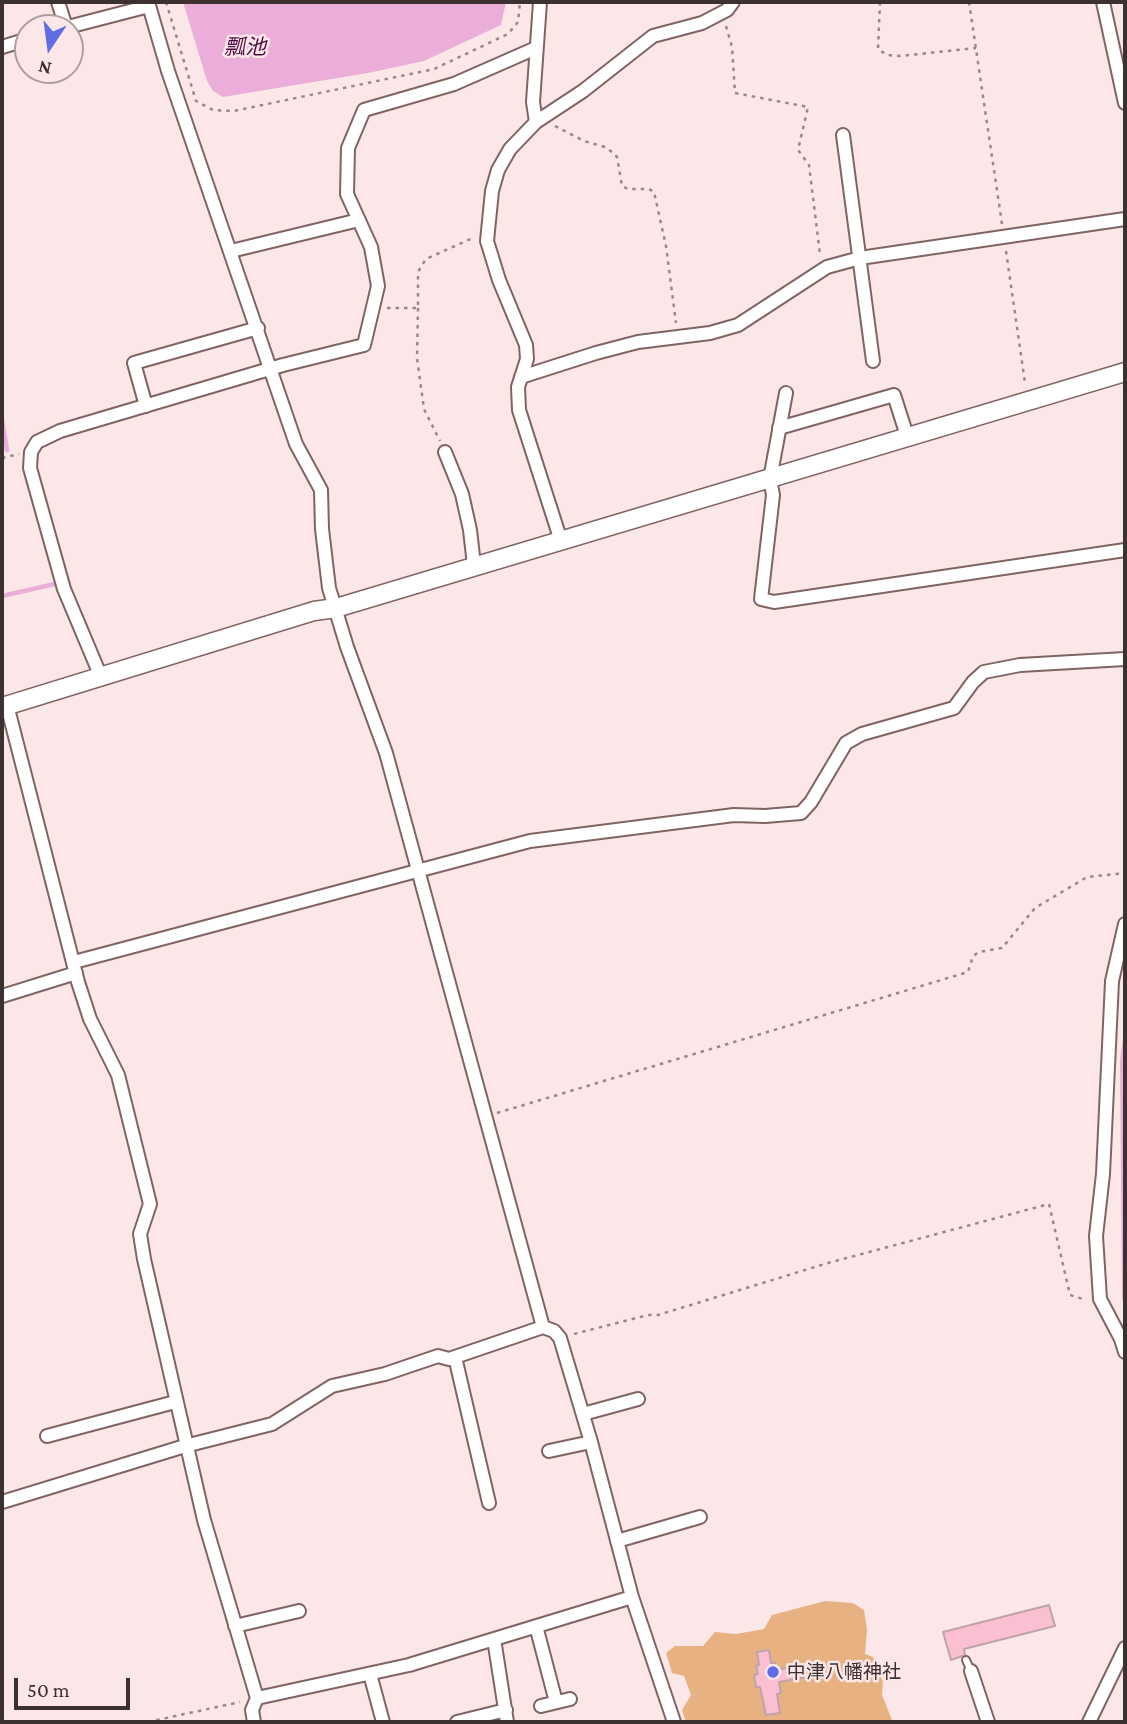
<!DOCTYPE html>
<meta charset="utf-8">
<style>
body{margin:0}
#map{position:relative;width:1127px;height:1724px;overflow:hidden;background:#fbe7e7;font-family:"Crimson Pro",serif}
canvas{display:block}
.frame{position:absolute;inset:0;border:4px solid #3d3030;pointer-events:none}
.north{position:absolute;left:14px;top:14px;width:70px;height:70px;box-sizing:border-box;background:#fbe7e7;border:2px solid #af9e9e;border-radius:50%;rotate:193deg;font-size:19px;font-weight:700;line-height:28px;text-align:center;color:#3d3030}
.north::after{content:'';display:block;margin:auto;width:24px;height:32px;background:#606de5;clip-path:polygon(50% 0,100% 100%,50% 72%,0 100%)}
.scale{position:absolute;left:14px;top:1678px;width:116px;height:32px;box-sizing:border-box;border:4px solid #3d3030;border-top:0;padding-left:9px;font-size:21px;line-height:24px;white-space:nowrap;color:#3d3030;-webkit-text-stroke:5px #fbe7e7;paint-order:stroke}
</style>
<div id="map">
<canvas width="1127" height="1724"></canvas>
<div class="frame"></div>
<div class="north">N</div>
<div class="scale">50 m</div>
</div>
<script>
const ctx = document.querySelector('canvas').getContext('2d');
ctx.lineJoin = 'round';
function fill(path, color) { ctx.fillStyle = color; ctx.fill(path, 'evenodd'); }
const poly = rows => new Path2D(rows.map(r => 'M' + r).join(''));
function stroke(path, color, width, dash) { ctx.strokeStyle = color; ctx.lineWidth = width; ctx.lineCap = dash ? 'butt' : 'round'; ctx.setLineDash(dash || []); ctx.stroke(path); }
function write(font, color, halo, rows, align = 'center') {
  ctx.font = font + ' "Crimson Pro","Noto Sans JP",serif'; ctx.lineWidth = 5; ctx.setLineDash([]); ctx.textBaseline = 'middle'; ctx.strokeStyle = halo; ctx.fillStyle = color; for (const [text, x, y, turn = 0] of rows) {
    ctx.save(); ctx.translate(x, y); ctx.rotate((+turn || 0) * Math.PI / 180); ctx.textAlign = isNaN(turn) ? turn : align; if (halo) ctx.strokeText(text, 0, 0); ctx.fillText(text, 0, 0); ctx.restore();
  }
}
const forest = poly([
 [825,1601,853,1603,864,1610,867,1630,865,1654,873,1657,883,1682,882,1695,892,1720,890,1722,686,1722,682,1710,691,1695,684,1676,672,1673,666,1653,675,1646,703,1646,715,1632,736,1634,764,1629,772,1615]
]);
const water = poly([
 [183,2,506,2,501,25,424,61,368,73,223,97,213,91,207,81],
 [1125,1023,1125,1308,1122,1298,1120,1060]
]);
const stream = poly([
 [2,420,7,450],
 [2,596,59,583]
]);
const building = poly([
 [1049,1605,1055,1626,964,1649,965,1655,951,1660,943,1632,1049,1605],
 [769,1650,771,1663,775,1663,776,1670,803,1665,806,1677,779,1682,781,1693,777,1694,780,1713,766,1715,760,1687,756,1687,754,1675,758,1674,756,1666,759,1665,757,1652,769,1650]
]);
const path = poly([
 [166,2,196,101,213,110,234,111,434,69,508,34,518,22,520,2],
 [880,2,878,49,887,55,900,56,976,48],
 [969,2,1002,224],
 [726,26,732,47,735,93,808,107,798,150,809,165,820,254],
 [555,126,584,141,605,147,612,152,617,157,622,186,628,189,649,189,654,192,666,246,676,323],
 [1006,251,1025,383],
 [387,308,418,308,418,272,426,259,475,237],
 [418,308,417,358,424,409,440,441],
 [2,458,19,454],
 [497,1113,968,972,973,956,979,952,1002,948,1035,908,1087,877,1125,873],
 [574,1334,648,1315,658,1315,828,1263,1049,1204,1070,1295,1086,1300],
 [148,1722,240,1702]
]);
const lane = poly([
 [966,1660,971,1671]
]);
const street = poly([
 [58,2,66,27],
 [148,2,168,71,296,444,321,490,322,529,329,588,347,647,386,753,543,1327,554,1331,560,1338,591,1442,632,1597,674,1722],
 [1103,2,1125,103],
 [64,28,149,6],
 [2,47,28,39],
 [536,122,533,102,540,2],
 [843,135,873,361],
 [231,251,359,220],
 [521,377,596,353,638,342,710,333,738,325,827,267,860,258,1125,219],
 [786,393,770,479,773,495,761,599,774,602,1125,550],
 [146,406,134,363,258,328],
 [779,428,894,395,908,439],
 [445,452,462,494,470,530,474,565],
 [561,541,519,410,518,387,527,359,526,345,499,280,487,241,492,191,498,170,510,149,536,122,583,91,653,36,702,23,727,10,733,2],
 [101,677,64,589,30,468,31,452,37,442,60,431,283,365,364,345,378,286,371,247,347,194,348,148,364,110,454,84,536,48],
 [7,705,78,982,90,1019,118,1075,150,1204,140,1234,144,1259,204,1520,257,1698,252,1710,254,1722],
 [1125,924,1112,981,1103,1174,1096,1236,1100,1299,1121,1339,1125,1352],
 [74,962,530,841,734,815,765,816,801,813,811,802,846,743,862,734,954,708,973,682,984,672,1020,665,1125,659],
 [2,996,76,973],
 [455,1357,489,1503],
 [583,1414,638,1399],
 [47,1436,175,1402],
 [549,1451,591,1442],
 [2,1502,185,1446,272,1424,332,1386,385,1374,438,1356,449,1359,543,1327],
 [617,1541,700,1517],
 [235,1626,299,1611],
 [536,1626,556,1702],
 [494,1639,507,1722],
 [971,1671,988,1722],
 [370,1674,383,1722],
 [257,1698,409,1665,632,1597],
 [541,1706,570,1699],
 [457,1722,506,1710],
 [1089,1722,1125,1648]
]);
const secondary = poly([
 [2,707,314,611,336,608,1125,372]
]);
const markers = [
 [773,1672,7,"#606de5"]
];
const poiNames = [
 ["中津八幡神社",787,1672]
];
const waterNames = [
 ["瓢池",245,48]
];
fill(forest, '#e8b182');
fill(water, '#eaaed8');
stroke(stream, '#eaaed8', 4.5);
fill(building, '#fabfd1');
stroke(building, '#bfa2aa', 2);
stroke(lane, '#806463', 10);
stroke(street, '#806463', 16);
stroke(secondary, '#806463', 21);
stroke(path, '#988', 2.5, [3.5, 5]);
stroke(lane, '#fff', 6);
stroke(street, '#fff', 12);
stroke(secondary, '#fff', 18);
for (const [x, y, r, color] of markers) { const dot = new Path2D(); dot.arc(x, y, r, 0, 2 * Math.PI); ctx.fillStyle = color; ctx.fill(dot); stroke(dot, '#fbe7e7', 2.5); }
write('19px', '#3d3030', '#fbe7e7', poiNames, 'left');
write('italic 21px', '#4f0942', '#fbe7e7', waterNames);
</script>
